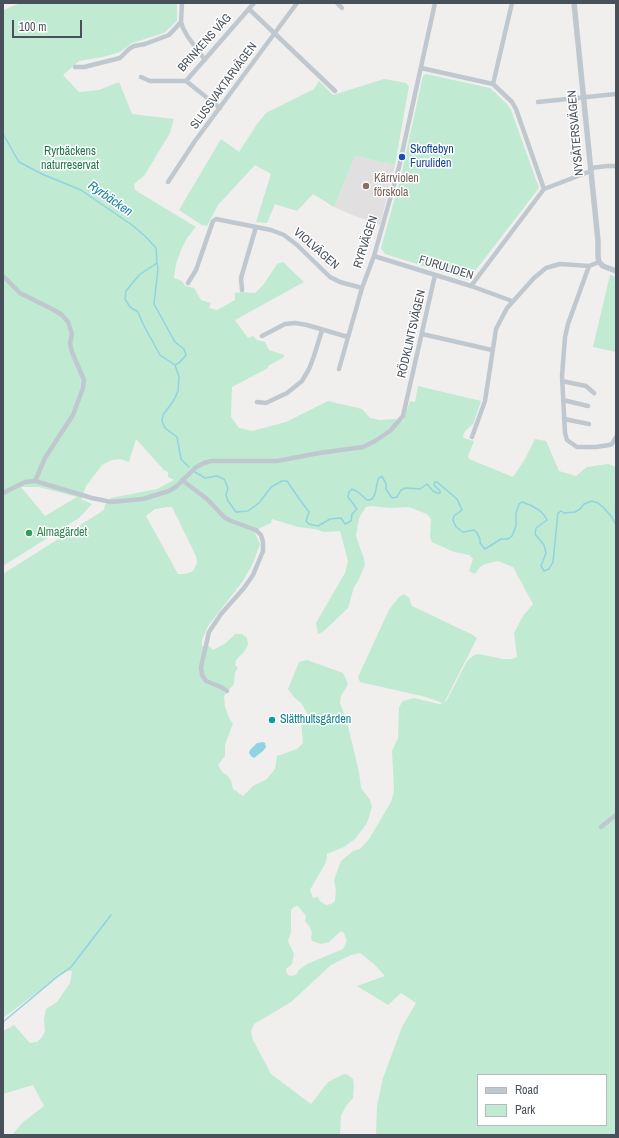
<!DOCTYPE html>
<meta charset="utf-8">
<style>
body{margin:0}
#map{position:relative;width:619px;height:1138px;overflow:hidden;background:#f1eeee;font-family:"Archivo Narrow",sans-serif}
canvas{display:block}
.frame{position:absolute;inset:0;border:4px solid #48515a;pointer-events:none}
.legend{position:absolute;left:477px;top:1074px;width:130px;height:52px;box-sizing:border-box;background:#fff;border:1px solid #b6b9bd;margin:0;padding:5px 7px;list-style:none;font-size:12px;color:#48515a}
.legend li{display:flex;align-items:center;gap:8px;height:20px}
.legend b{width:20px;border:1px solid #b6b9bd}
.scale{position:absolute;left:12px;top:20px;width:70px;height:18px;box-sizing:border-box;border:2px solid #48515a;border-top:0;padding-left:5px;font-size:12px;line-height:14px;white-space:nowrap;color:#48515a;-webkit-text-stroke:3px #fff;paint-order:stroke}
</style>
<div id="map">
<canvas width="619" height="1138"></canvas>
<div class="frame"></div>
<ul class="legend">
<li><b style="height:5px;background:#c0c8cf"></b>Road</li>
<li><b style="height:11px;background:#c0ead1"></b>Park</li>
</ul>
<div class="scale">100 m</div>
</div>
<script>
const ctx = document.querySelector('canvas').getContext('2d');
ctx.lineJoin = 'round';
function fill(path, color) { ctx.fillStyle = color; ctx.fill(path, 'evenodd'); }
const poly = rows => new Path2D(rows.map(r => 'M' + r).join(''));
function stroke(path, color, width, dash) { ctx.strokeStyle = color; ctx.lineWidth = width; ctx.lineCap = dash ? 'butt' : 'round'; ctx.setLineDash(dash || []); ctx.stroke(path); }
function write(font, color, halo, rows, align = 'center') {
  ctx.font = font + ' "Archivo Narrow",sans-serif'; ctx.lineWidth = 3; ctx.setLineDash([]); ctx.textBaseline = 'middle'; ctx.strokeStyle = halo; ctx.fillStyle = color; for (const [text, x, y, turn = 0] of rows) {
    ctx.save(); ctx.translate(x, y); ctx.rotate((+turn || 0) * Math.PI / 180); ctx.textAlign = isNaN(turn) ? turn : align; if (halo) ctx.strokeText(text, 0, 0); ctx.fillText(text, 0, 0); ctx.restore();
  }
}
const education = poly([
 [355,156,395,165,380,225,352,215,334,207]
]);
const green = poly([
 [21,3,177,3,177,21,164,33,132,43,120,52,103,57,79,61,63,75,79,92,99,90,119,82,132,114,174,119,170,133,144,176,134,184,135,190,196,227,187,238,181,250,176,264,174,278,182,281,185,286,194,288,201,300,211,303,209,308,217,310,235,300,235,293,241,292,255,293,264,284,277,264,283,262,304,282,235,320,248,338,253,336,257,340,265,342,269,350,284,355,284,357,268,366,268,368,232,387,231,417,239,428,252,431,286,422,328,401,362,409,370,418,380,420,394,419,403,421,410,401,415,402,418,386,481,401,473,424,465,431,463,436,464,438,474,441,468,456,469,459,513,477,525,459,535,439,546,441,559,471,576,476,587,467,608,464,616,467,616,1135,376,1135,377,1106,383,1078,402,1027,416,1003,401,993,388,1005,357,986,385,976,374,964,360,953,351,955,331,965,291,1002,254,1024,251,1032,253,1040,271,1074,311,1104,328,1082,344,1074,348,1075,353,1079,354,1086,353,1098,347,1105,341,1115,340,1135,12,1135,22,1123,44,1106,33,1085,3,1094,3,1031,14,1025,30,1043,37,1042,42,1037,45,1031,44,1019,46,1009,57,1002,70,983,72,971,68,971,59,976,3,1018,3,574,104,510,105,505,111,498,157,489,174,480,168,477,168,472,163,470,163,469,136,439,129,462,120,459,112,460,102,465,86,486,81,499,92,504,79,518,3,566,3,10],
 [21,487,39,487,77,497,45,516],
 [371,506,390,508,409,507,427,514,431,519,430,537,432,542,454,552,469,555,473,559,469,571,475,574,480,567,485,564,498,561,513,567,533,604,523,616,514,633,517,657,512,659,503,659,479,654,474,655,467,661,447,700,444,703,477,638,473,635,412,606,409,598,404,594,399,597,389,610,358,677,360,682,426,697,443,703,439,704,414,698,403,701,399,707,398,738,392,751,394,791,391,802,369,839,360,849,353,851,341,861,334,880,336,890,335,901,331,904,326,905,320,901,318,897,313,898,310,890,326,862,327,854,344,847,355,839,367,823,372,807,370,800,361,788,359,772,347,722,340,703,341,696,348,684,343,673,307,660,299,662,288,689,294,697,302,704,308,715,301,720,303,743,297,749,277,756,275,769,267,779,253,786,243,796,233,789,231,781,227,775,223,773,218,765,225,756,225,745,233,723,230,720,225,707,224,696,234,684,235,672,238,668,235,665,236,660,244,652,248,645,247,638,242,634,235,634,226,643,213,650,209,646,202,646,202,640,208,626,243,581,253,563,260,544,255,533,260,528,271,523,272,519,298,527,315,529,324,532,340,531,348,561,345,573,316,623,318,634,324,631,348,608,354,587,358,581,365,565,364,559,356,536,359,518,366,507],
 [167,507,172,507,196,556,197,563,193,571,185,574,178,574,146,516,155,509],
 [298,906,306,916,305,921,310,927,312,933,311,937,312,941,321,944,329,942,341,931,344,933,347,941,343,949,307,964,299,970,296,975,290,976,287,974,286,969,292,964,294,954,288,941,291,932,291,910,294,907],
 [478,1075,606,1075,606,1125,478,1125],
 [426,74,490,88,507,104,511,110,539,188,468,280,385,254,381,248,401,176,423,76],
 [384,79,406,83,409,86,395,165,355,156,334,207,313,194,297,211,275,204,267,223,256,222,271,174,255,165,218,205,207,226,202,225,179,210,221,139,239,152,257,124,266,113,314,89,319,81,333,95],
 [610,275,616,277,616,352,593,347]
]);
const water = poly([
 [263,742,265,743,266,747,263,751,254,758,251,756,249,753,250,750,257,743]
]);
const stream = poly([
 [3,134,19,162,42,174,81,190,132,225,146,237,156,248,157,263,139,275,126,291,125,299,130,307,138,312,143,324,160,355,175,365,179,377,178,391,174,400,163,415,162,421,165,428,177,437,181,459,189,467],
 [157,263,158,269,154,304,175,342,184,349,186,355,180,362,175,365],
 [195,472,205,478,217,476,224,479,228,488,226,495,228,501,236,512,248,511,259,503,271,487,282,481,287,481,300,500,309,512,306,521,309,524,318,526,330,519,341,518,345,524,351,521,352,514,357,509,348,497,349,492,352,489,358,492,367,500,369,500,372,499,375,494,378,479,382,476,386,484,386,489,392,498,397,497,401,490,406,488,420,489,427,484,433,491,437,493,440,493,440,491,434,485,435,482,437,482,457,499,462,510,454,516,453,520,456,527,463,532,474,530,477,533,480,539,480,543,485,549,501,539,508,539,512,536,516,526,516,513,519,504,522,502,530,505,539,510,544,515,547,520,536,528,535,534,544,545,546,553,541,566,544,571,549,569,553,562,558,513,561,511,564,513,575,512,580,509,584,504,592,501,598,503,603,507,611,516,616,525],
 [3,1022,57,977,71,967,111,915]
]);
const minor = poly([
 [182,3,181,22,183,28,188,37,205,60],
 [337,3,342,8],
 [249,9,335,91],
 [75,67,84,67,120,58,129,49,134,46,145,44,169,35,181,22],
 [421,68,493,84,512,102,516,109,544,189],
 [141,77,150,81,186,81,254,3],
 [186,81,220,108],
 [493,84,512,3],
 [538,102,616,94],
 [591,168,607,166,616,166],
 [168,182,195,141,297,3],
 [374,256,471,286,512,301],
 [589,266,568,324,565,337,562,376,565,433,567,440,577,447,596,447,609,445,612,444,616,437],
 [3,276,20,293,54,310,62,315,68,322,72,334,70,343,72,352,84,380,83,388,73,415,45,458,35,481],
 [188,283,196,270,213,221,216,219,271,230,284,235,297,245,330,277,340,282,362,288],
 [471,286,544,189,591,171],
 [242,290,241,278,256,227],
 [422,334,492,350],
 [262,336,285,324,295,323,307,325,348,337],
 [339,369,362,288,374,256,399,167,435,3],
 [562,381,586,386,594,393],
 [563,400,588,406],
 [257,402,266,403,287,393,302,381,309,369,314,356,322,330],
 [564,419,589,424],
 [472,437,485,401,496,329,507,308,534,278,546,268,560,264,589,266,599,262],
 [182,480,207,499,224,517,231,521,256,530,261,535,263,542,263,551,253,575,244,588,221,614,209,632,201,667,202,675,206,681,221,687,227,691],
 [3,493,25,482,35,481,92,498,111,502,143,499,169,491,177,486,195,468,204,463,211,461,277,461,319,453,363,447,375,441,390,431,403,416,435,275],
 [601,827,616,815]
]);
const tertiary = poly([
 [574,3,598,241,598,257,599,262,603,266,616,271]
]);
const markers = [
 [402,157,4,"#1a4fb4"],
 [366,186,4,"#8d6e63"],
 [29,533,4,"#2e9e5b"],
 [272,720,4,"#0f9aa8"]
];
const streetNames = [
 ["BRINKENS VÄG",205,43,-48],
 ["SLUSSVAKTARVÄGEN",224,86,-54],
 ["NYSÄTERSVÄGEN",576,133,-95],
 ["RYRVÄGEN",366,242,-72],
 ["VIOLVÄGEN",316,249,41],
 ["FURULIDEN",446,268,17],
 ["RÖDKLINTSVÄGEN",412,334,-77]
];
const transitNames = [
 ["Skoftebyn",410,150],
 ["Furuliden",410,164]
];
const parkNames = [
 ["Ryrbäckens",70,152],
 ["naturreservat",70,166]
];
const educationNames = [
 ["Kärrviolen",374,179],
 ["förskola",374,193]
];
const leisureNames = [
 ["Almagärdet",37,533]
];
const cultureNames = [
 ["Slätthultsgården",280,720]
];
const waterNames = [
 ["Ryrbäcken",110,199,35]
];
fill(education, '#e1dfdf');
fill(green, '#c0ead1');
fill(water, '#91d2e3');
stroke(stream, '#91d2e3', 1.5);
stroke(minor, '#c0c8cf', 4.5);
stroke(tertiary, '#c0c8cf', 5.5);
for (const [x, y, r, color] of markers) { const dot = new Path2D(); dot.arc(x, y, r, 0, 2 * Math.PI); ctx.fillStyle = color; ctx.fill(dot); stroke(dot, '#fff', 1.5); }
write('12px', '#48515a', '#fff', streetNames);
write('12px', '#164399', '#fff', transitNames, 'left');
write('12px', '#1f744a', '#fff', parkNames);
write('12px', '#785e54', '#fff', educationNames, 'left');
write('12px', '#27864d', '#fff', leisureNames, 'left');
write('12px', '#0d838f', '#fff', cultureNames, 'left');
write('italic 13px', '#197f9b', '#fff', waterNames);
</script>
